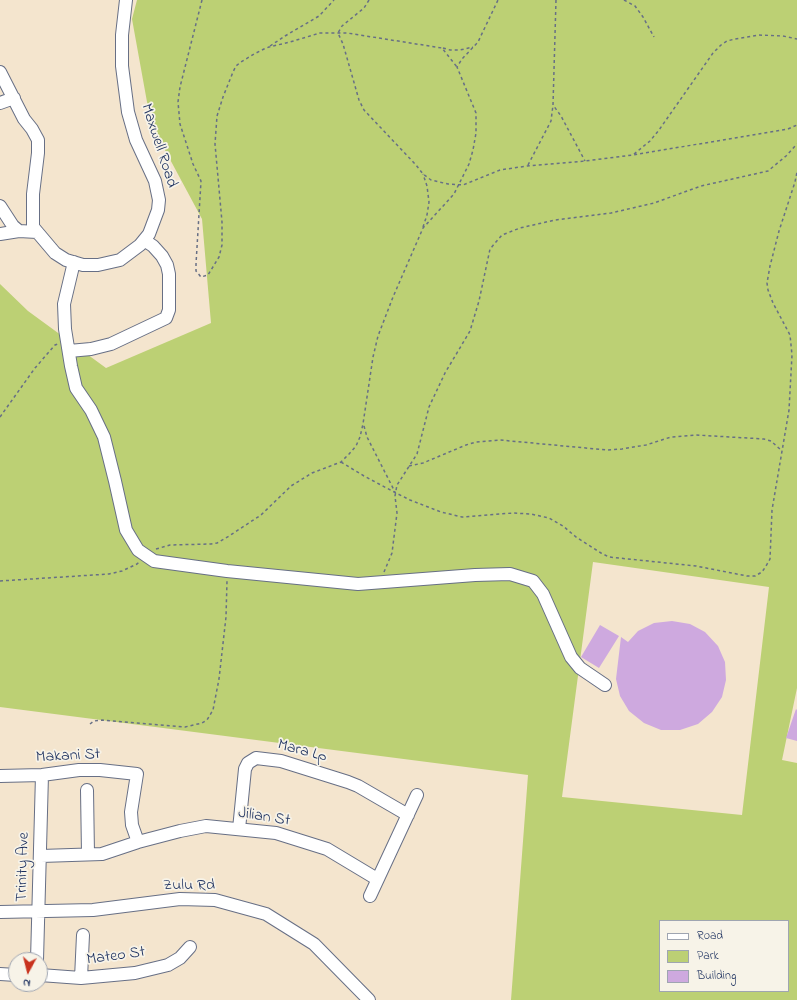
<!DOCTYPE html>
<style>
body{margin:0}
#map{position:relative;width:797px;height:1000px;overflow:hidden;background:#f4e5ce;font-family:"Indie Flower",sans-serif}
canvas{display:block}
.legend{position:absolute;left:659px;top:920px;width:130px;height:72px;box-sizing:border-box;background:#f7f3e8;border:1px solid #9fa5b1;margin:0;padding:5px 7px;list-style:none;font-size:12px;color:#1b2f5e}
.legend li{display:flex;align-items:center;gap:8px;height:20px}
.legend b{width:20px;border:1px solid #9fa5b1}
.north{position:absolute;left:8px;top:952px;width:40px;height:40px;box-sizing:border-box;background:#f7f3e8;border:1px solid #9fa5b1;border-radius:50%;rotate:187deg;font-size:11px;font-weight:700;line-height:16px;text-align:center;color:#1b2f5e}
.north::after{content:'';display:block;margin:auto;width:14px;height:18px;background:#c8321e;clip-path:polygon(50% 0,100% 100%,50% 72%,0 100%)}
</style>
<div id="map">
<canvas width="797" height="1000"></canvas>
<ul class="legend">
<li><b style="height:5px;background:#fff"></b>Road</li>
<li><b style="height:11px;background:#bcd074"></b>Park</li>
<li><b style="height:11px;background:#cea9df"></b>Building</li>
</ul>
<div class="north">N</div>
</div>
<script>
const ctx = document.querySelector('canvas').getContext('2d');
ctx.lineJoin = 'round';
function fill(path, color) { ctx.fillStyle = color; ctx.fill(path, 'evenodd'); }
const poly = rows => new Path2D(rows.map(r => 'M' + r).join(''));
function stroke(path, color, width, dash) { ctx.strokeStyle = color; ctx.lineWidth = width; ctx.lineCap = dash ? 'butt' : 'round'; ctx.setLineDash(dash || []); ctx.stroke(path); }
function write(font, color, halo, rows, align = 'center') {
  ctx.font = font + ' "Indie Flower",sans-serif'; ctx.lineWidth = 3.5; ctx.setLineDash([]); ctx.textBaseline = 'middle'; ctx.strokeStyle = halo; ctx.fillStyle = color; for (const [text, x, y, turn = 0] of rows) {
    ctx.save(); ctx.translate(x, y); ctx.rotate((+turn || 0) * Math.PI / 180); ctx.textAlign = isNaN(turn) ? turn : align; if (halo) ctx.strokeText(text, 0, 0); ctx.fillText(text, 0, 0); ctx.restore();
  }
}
const green = poly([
 [137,0,797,0,797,688,782,760,797,763,797,1000,511,1000,528,775,0,707,0,284,28,311,106,368,211,323,202,219,151,124,132,19],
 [593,562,769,587,742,815,562,797],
 [660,921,788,921,788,991,660,991]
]);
const building = poly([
 [672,621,690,624,705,632,718,646,725,662,726,680,722,697,712,712,698,724,680,730,661,730,644,723,629,711,620,696,616,679,621,637,628,642,638,631,654,623],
 [600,625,619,636,599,668,581,657],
 [796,709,797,710,797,741,786,738]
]);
const path = poly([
 [202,0,180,87,178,102,180,124,193,164,201,181,196,264,196,271,201,277,208,275,219,257,222,245,222,222,215,144,217,116,223,97,233,72,236,66,241,62,254,54,264,49,269,47,290,42,320,33,347,33,442,48,457,67],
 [369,0,364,8,342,26,338,33,343,44,359,100,364,110,416,165,423,174,431,180,448,184,463,185,500,170,527,166,585,161,633,155,788,129,797,125],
 [556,0,553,105,561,116,585,161],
 [624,0,635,6,643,17,654,37],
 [270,46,285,36,319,16,334,0],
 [443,48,450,50,460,50,473,47],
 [634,154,650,141,659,130,713,53,721,45,727,41,735,39,759,35,783,36,797,39],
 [528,165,551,121,553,105],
 [423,227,427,215,429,202,427,186,423,174],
 [0,417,35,368,55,345,58,344],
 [364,426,367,437,395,492],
 [341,462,364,476,396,493,410,500,441,512,462,517,513,513,531,514,549,518,563,526,576,537,601,553,609,557,696,566,747,576,755,576,762,572,766,566,770,559,772,510,789,410,792,355,790,335,773,303,768,290,767,283,770,266,779,231,795,182,797,172],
 [409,466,423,463,466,445,476,442,500,440,607,450,622,449,646,445,671,437,696,435,764,439,771,441,782,451],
 [156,549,170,545,211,544,217,543,229,536,261,515,291,486,312,473,341,462,349,454,356,446,360,437,363,424,373,357,378,336,393,297,423,228,454,194,469,164,473,150,476,133,476,113,457,67,462,59,478,42,498,0],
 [384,572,392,553,397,513,395,496,397,485,417,454,429,407,445,373,470,331,479,301,490,249,502,235,520,228,555,220,611,213,654,203,701,186,768,171,786,156,797,144],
 [0,581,109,574,122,571,137,564,139,562],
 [90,724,94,721,102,720,185,727,202,723,207,720,213,710,219,679,226,617,227,581]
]);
const minor = poly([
 [0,72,24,119,32,129,38,140,38,153,33,194,33,227,55,253,66,260,83,265,98,265,120,260,140,245,149,234,158,210,159,200,155,181,136,140,128,112,122,66,122,35,126,0],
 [0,103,14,98],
 [0,206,13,226,19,231],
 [0,234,19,231,37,232],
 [74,262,64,304,65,329,71,366,76,388,91,410,104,437,115,481,126,530,138,550,154,561,227,571,358,584,475,575,510,574,533,581,543,594,571,657,580,668,605,685],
 [69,351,91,349,111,344,166,318,169,310,169,274,167,265,162,256,153,246,144,240],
 [0,776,42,775,79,770,100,770,137,774,131,812,132,825,138,842],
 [87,790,88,854],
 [239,829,245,769,248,763,256,758,281,761,348,782,358,786,408,815],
 [41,856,102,854,138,842,180,831,206,826,276,833,327,849,377,879],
 [370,896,417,795],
 [0,912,93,910,180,899,215,900,266,914,314,944,369,1000],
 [37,960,42,775],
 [0,974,16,975],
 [40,975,81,978,135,973,168,965,180,958,190,947],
 [81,978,83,935]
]);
const streetNames = [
 ["Maxwell Road",158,146,72],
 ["Mara Lp",302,752,15],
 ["Makani St",68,757,-3],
 ["Jilian St",264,818,9],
 ["Trinity Ave",24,867,-88],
 ["Zulu Rd",189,886],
 ["Mateo St",116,957,-8]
];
fill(green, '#bcd074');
fill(building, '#cea9df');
stroke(minor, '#676f85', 14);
stroke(path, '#676f85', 1.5, [3, 3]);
stroke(minor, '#fff', 12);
write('16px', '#1b2f5e', '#f7f3e8', streetNames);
</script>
